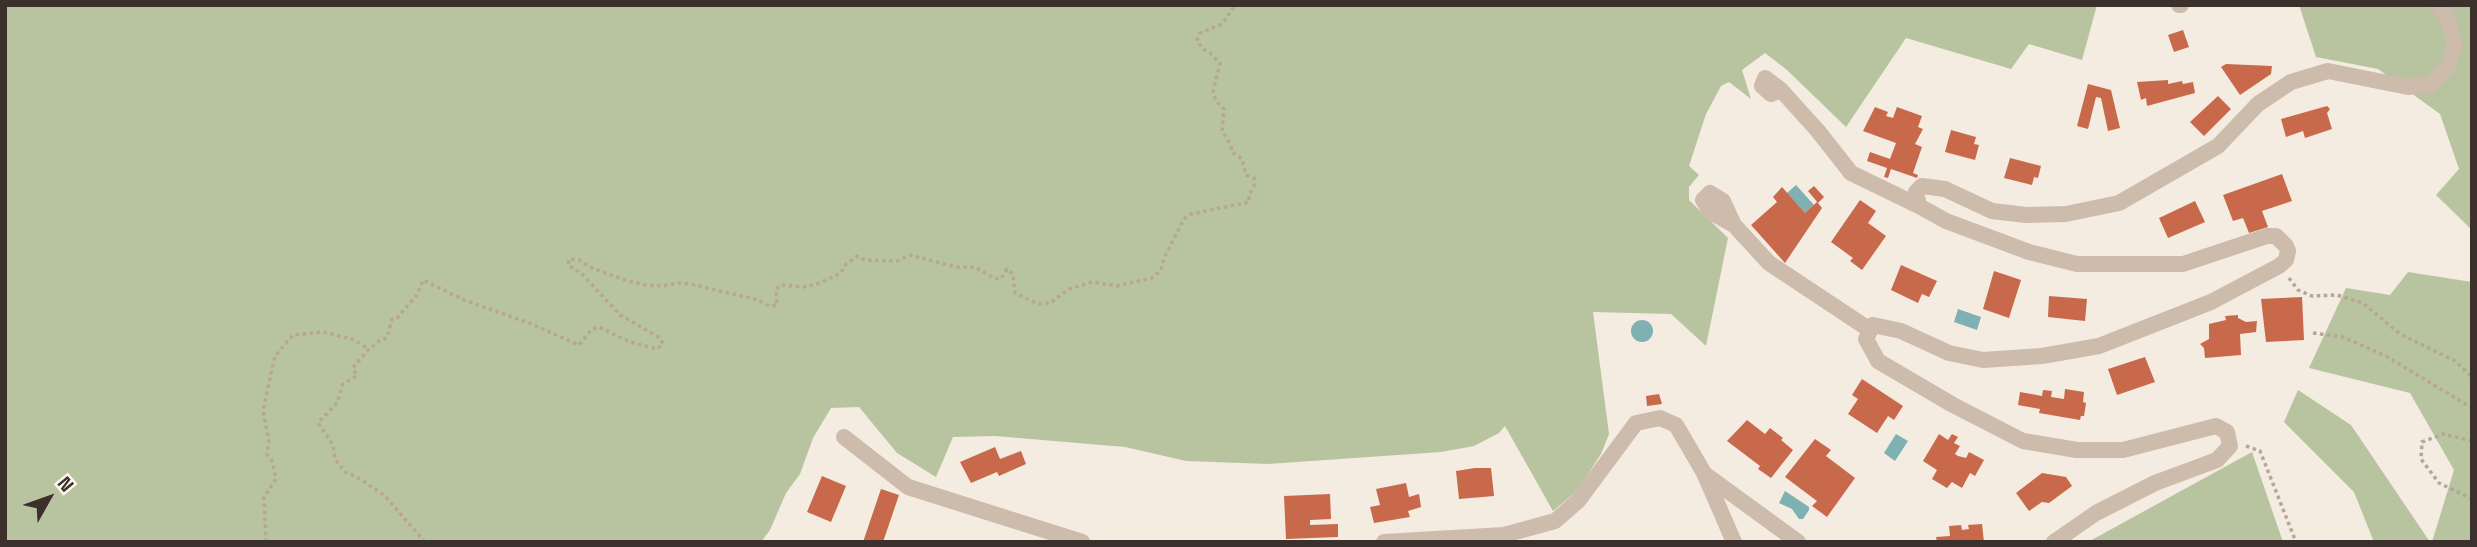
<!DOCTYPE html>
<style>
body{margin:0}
#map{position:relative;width:2477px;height:547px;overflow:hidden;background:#f4ebe1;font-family:"Space Grotesk",sans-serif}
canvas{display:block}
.frame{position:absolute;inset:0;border:7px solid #3b302b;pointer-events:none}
.north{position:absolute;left:14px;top:463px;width:70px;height:70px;-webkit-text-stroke:5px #fbf5ee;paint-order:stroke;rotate:50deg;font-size:19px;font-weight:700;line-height:28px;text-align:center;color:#3b302b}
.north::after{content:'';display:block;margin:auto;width:24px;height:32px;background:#3b302b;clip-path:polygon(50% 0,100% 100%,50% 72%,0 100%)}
</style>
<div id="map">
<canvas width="2477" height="547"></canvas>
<div class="frame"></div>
<div class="north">N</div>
</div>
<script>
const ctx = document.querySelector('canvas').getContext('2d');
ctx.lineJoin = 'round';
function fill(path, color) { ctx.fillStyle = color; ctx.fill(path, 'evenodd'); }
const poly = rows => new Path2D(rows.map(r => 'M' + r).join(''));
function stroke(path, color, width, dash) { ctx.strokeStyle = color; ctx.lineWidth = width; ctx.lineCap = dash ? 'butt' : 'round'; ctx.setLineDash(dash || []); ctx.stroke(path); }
const green = poly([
 [5,5,2097,5,2082,60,2029,44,2011,69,1906,38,1846,127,1787,70,1765,53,1742,70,1751,99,1729,82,1721,86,1706,114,1689,166,1699,175,1689,187,1689,200,1728,238,1706,346,1671,314,1593,312,1609,434,1601,454,1577,491,1553,511,1505,426,1499,433,1474,446,1441,452,1268,464,1186,461,1125,447,995,436,953,437,936,477,897,453,859,407,831,408,813,438,800,474,786,493,770,530,761,542,5,542],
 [2299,5,2472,5,2472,230,2436,195,2459,169,2440,114,2378,69,2316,57],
 [2408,272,2472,282,2472,542,2432,542,2454,470,2410,393,2309,368,2346,288,2390,295],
 [2298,390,2351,425,2430,542,2374,542,2354,492,2284,422],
 [2252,452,2283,542,2088,542]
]);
const water = poly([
 [1796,185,1814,205,1805,213,1787,193],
 [1958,309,1981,317,1977,330,1954,322],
 '1631 331a11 11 0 1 1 22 0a11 11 0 1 1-22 0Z',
 [1896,434,1908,441,1895,461,1884,453],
 [1785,491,1809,507,1809,510,1803,519,1799,519,1792,509,1779,503]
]);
const building = poly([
 [2183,30,2189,47,2174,52,2168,35],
 [2226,64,2272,66,2271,74,2240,95,2221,67],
 [2168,80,2168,84,2182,81,2183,84,2193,82,2195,93,2147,106,2146,98,2141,100,2137,82],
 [2088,84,2111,90,2120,128,2108,131,2101,98,2096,97,2088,129,2077,126],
 [2218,96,2231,109,2204,136,2190,122],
 [2327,106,2330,109,2327,113,2332,129,2305,138,2303,131,2286,137,2281,119],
 [1875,107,1888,112,1886,116,1893,118,1897,107,1922,116,1918,127,1923,129,1915,144,1922,147,1913,173,1918,175,1917,178,1891,169,1888,178,1884,177,1887,168,1867,161,1870,152,1890,159,1896,143,1863,131],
 [1951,130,1976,137,1974,144,1979,145,1975,160,1945,152],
 [2010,158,2041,166,2038,178,2034,177,2032,185,2004,178],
 [2282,174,2292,201,2262,211,2268,227,2249,233,2243,218,2233,221,2223,195],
 [1814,186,1824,197,1818,203,1808,191],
 [1782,187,1805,213,1817,202,1822,208,1785,263,1751,225,1777,202,1773,197],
 [1860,200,1876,211,1868,223,1886,236,1862,270,1850,261,1853,258,1831,242],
 [2195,201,2205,222,2168,238,2159,218],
 [1901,265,1937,281,1929,297,1922,294,1918,303,1891,290],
 [1994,271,2021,280,2009,318,1983,309],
 [2049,296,2087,299,2085,321,2048,317],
 [2302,297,2304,340,2266,342,2261,299],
 [2238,315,2238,318,2246,322,2257,321,2256,332,2240,334,2241,355,2205,358,2204,348,2200,344,2209,339,2209,324,2226,320,2225,316],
 [2145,357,2155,382,2117,395,2108,369],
 [1862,379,1903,406,1894,420,1888,416,1877,433,1848,414,1858,399,1852,395],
 [2065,389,2084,392,2083,402,2086,403,2084,416,2081,416,2080,420,2039,413,2040,409,2018,405,2020,392,2042,396,2043,390,2052,391,2051,397,2064,399],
 [1659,394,1662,404,1647,406,1646,396],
 [1747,420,1765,434,1770,428,1783,438,1781,440,1793,450,1771,478,1758,469,1760,466,1727,441],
 [1939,434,1948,440,1952,434,1958,437,1954,443,1960,446,1955,454,1958,456,1966,458,1969,452,1984,460,1975,476,1970,473,1962,488,1952,482,1947,488,1932,479,1937,470,1923,461],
 [1815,439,1831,450,1826,456,1855,478,1827,517,1812,506,1817,501,1785,477],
 [995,447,1000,459,1021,451,1026,464,999,476,997,472,971,483,960,462],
 [1475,468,1491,468,1494,496,1459,499,1456,471],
 [2042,473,2066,477,2072,486,2049,503,2042,502,2029,511,2016,493],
 [822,476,846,486,831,522,807,512],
 [1406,483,1409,497,1419,494,1421,507,1408,511,1410,517,1374,523,1370,507,1380,505,1376,489],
 [881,489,899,495,883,542,863,542],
 [1330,494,1331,519,1310,520,1310,525,1338,524,1338,537,1286,539,1284,496],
 [1982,524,1984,542,1937,542,1936,537,1950,536,1949,526,1961,525,1962,530,1969,529,1968,525]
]);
const path = poly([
 [2289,278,2298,290,2312,296,2337,295,2363,303,2400,334,2455,361,2472,377],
 [2313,333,2343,337,2386,356,2472,408],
 [2472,441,2443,434,2422,442,2421,459,2439,483,2472,499],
 [2246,446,2260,451,2296,542],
 [266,542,264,497,276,479,272,461,267,454,269,442,263,410,275,356,293,335,323,332,352,339,369,349],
 [425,542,384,495,357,477,345,472,335,459,333,445,318,423,337,403,343,384,357,376,353,368,356,364,369,349,379,341,387,338,392,319,397,318,417,295,423,280,464,300,529,323,579,345,592,329,599,327,630,342,657,349,663,344,660,338,620,315,581,273,568,265,569,259,579,260,592,268,628,281,645,285,663,286,678,283,691,284,758,300,769,306,777,305,776,289,781,285,803,287,817,284,841,273,846,264,857,256,865,260,897,261,910,255,956,267,975,267,994,278,1001,279,1007,269,1013,274,1015,293,1038,304,1050,303,1069,289,1092,282,1117,286,1152,278,1161,270,1165,256,1184,219,1191,214,1249,202,1249,195,1254,186,1254,178,1246,175,1242,159,1232,152,1231,146,1222,131,1224,109,1216,101,1213,92,1220,63,1210,53,1203,49,1197,40,1200,33,1222,24,1234,7,1239,5]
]);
const minor = poly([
 [2179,5,2181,5],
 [1781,90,1771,94,1762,86,1765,78,1781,90,1818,131,1851,173,1919,206],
 [1734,225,1711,212,1703,200,1710,193,1723,201,1734,225,1769,263,1870,330],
 [844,437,908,487,1082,542],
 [1706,475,1798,542],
 [1384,542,1504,535,1555,521,1578,501,1636,423,1660,418,1676,425,1704,473,1734,542],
 [2054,542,2096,513,2155,483,2217,460,2230,446,2227,432,2216,426,2123,450,2077,450,2023,441,1953,405,1878,361,1866,339,1873,325,1901,331,1949,353,1983,360,2042,356,2099,346,2211,302,2279,266,2286,260,2288,251,2286,246,2276,236,2267,236,2183,264,2077,264,2029,252,1946,221,1919,206,1916,192,1922,186,1945,189,1992,211,2026,215,2066,214,2119,203,2218,146,2258,104,2291,82,2328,71,2408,87,2430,85,2447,68,2455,44,2446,15,2437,5]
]);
fill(green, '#b8c4a0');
fill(water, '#7fb0b2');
fill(building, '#c8694b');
stroke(path, '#b9a596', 3.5, [3.5, 3.5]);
stroke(minor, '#cdbbac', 16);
</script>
